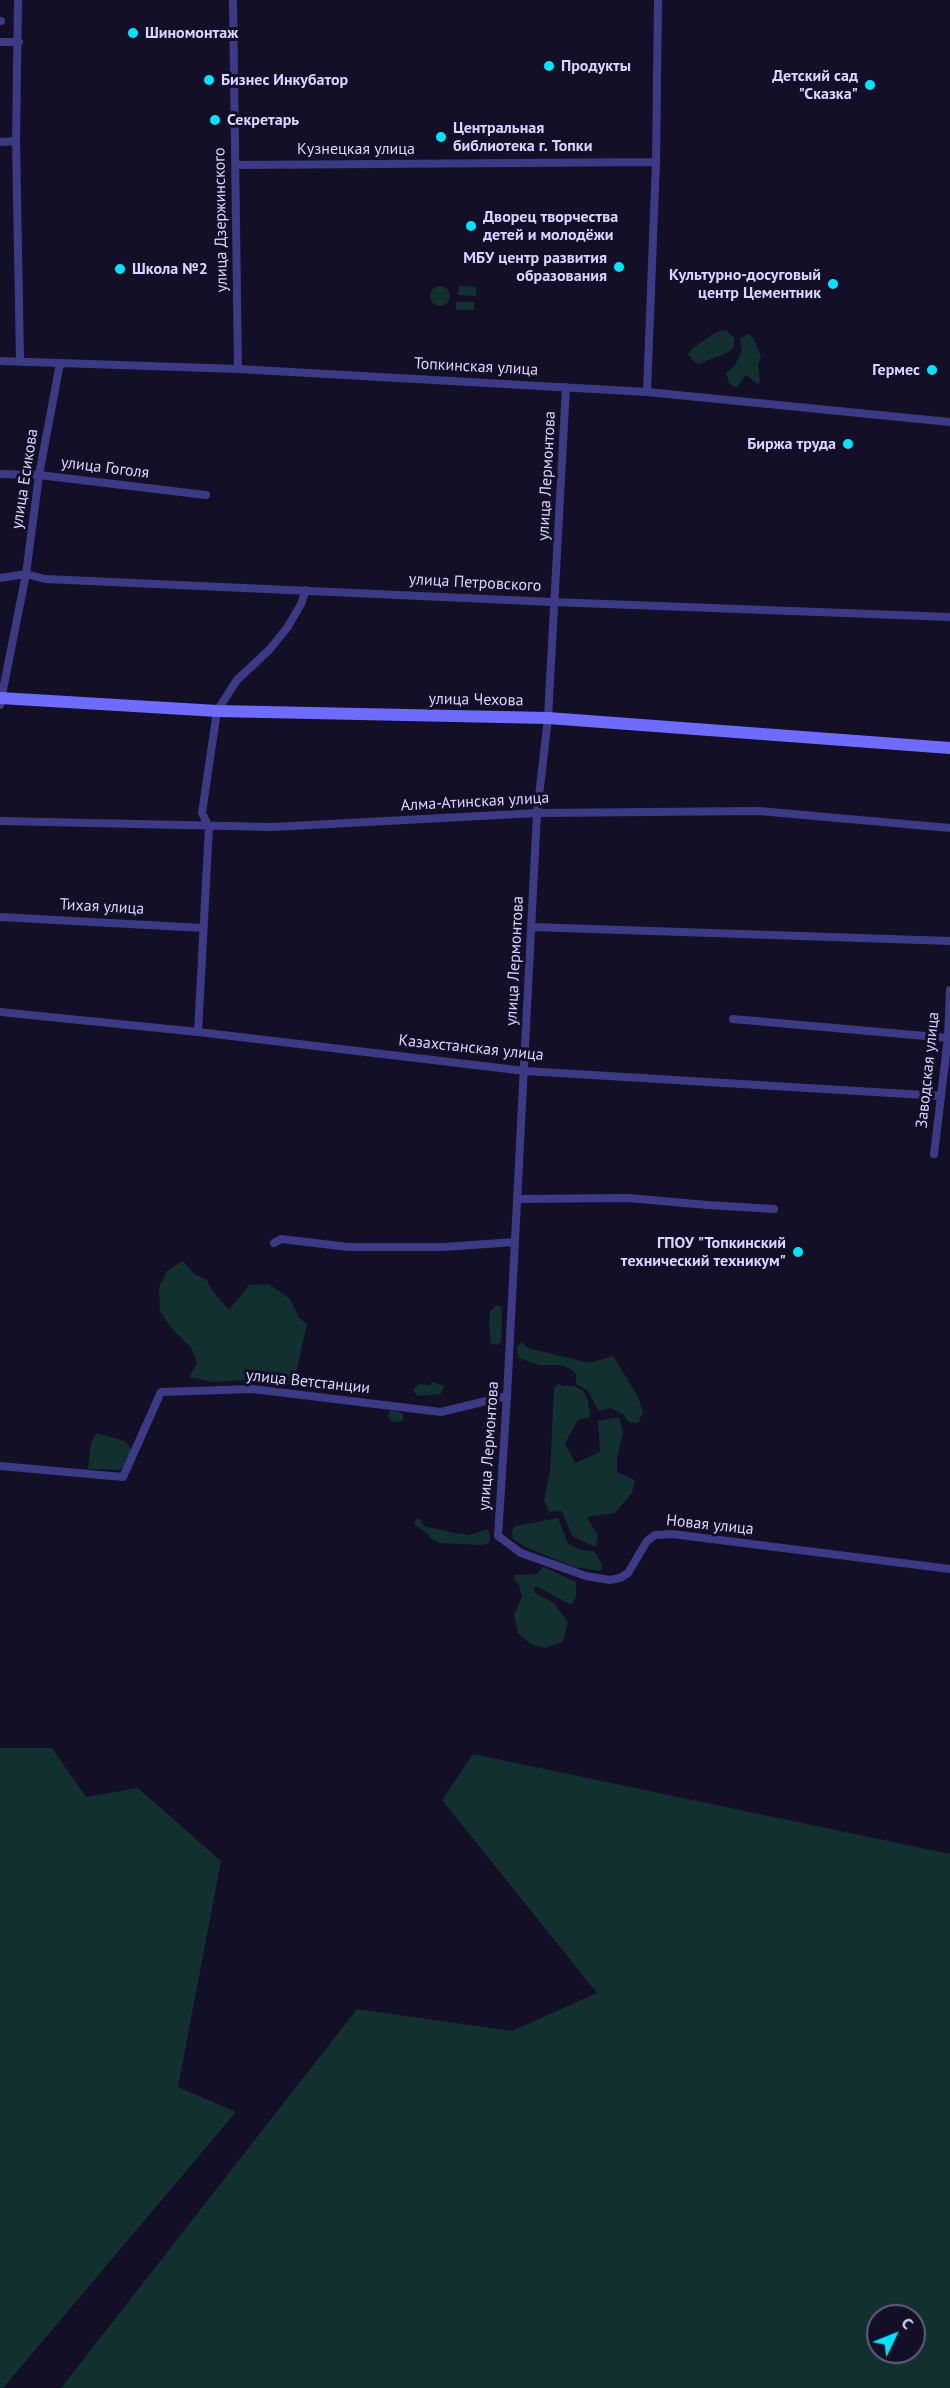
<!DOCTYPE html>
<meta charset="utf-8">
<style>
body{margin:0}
#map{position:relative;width:950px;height:2388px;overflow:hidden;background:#130f26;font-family:"PT Sans",sans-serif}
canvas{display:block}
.north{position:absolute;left:866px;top:2304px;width:60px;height:60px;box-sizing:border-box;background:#130f26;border:2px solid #625e7d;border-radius:50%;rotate:47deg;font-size:16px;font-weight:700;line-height:24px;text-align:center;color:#d9d4ff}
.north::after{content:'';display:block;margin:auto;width:21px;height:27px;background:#00e5ff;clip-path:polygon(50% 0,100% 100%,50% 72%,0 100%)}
</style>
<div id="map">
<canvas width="950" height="2388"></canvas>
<div class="north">С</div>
</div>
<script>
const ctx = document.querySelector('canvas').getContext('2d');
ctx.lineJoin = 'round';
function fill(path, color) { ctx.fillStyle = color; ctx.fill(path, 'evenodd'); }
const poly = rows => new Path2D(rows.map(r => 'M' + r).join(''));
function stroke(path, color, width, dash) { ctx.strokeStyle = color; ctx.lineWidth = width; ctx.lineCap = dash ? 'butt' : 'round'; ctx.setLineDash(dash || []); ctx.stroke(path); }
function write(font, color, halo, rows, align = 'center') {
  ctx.font = font + ' "PT Sans",sans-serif'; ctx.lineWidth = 6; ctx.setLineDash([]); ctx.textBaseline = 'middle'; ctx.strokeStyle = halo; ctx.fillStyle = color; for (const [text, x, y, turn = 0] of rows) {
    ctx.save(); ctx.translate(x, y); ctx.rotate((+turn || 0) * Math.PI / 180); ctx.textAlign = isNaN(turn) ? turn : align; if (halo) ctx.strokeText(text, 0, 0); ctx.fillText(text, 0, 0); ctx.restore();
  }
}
const green = poly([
 '430 296a10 10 0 1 1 20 0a10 10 0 1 1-20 0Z',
 [459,286,476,287,476,296,458,295],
 [456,302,474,302,474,310,456,310],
 [726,330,734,338,734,347,727,353,698,364,692,360,688,354,693,348,716,332],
 [749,334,754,339,761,357,758,365,760,381,758,384,746,375,736,388,729,383,726,373,734,367,742,351,740,338],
 [183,1261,194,1274,206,1279,214,1293,229,1310,249,1285,269,1284,290,1299,299,1318,307,1324,293,1386,245,1380,213,1382,189,1377,197,1363,192,1349,172,1329,160,1311,159,1287,167,1271],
 [497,1305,502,1308,502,1317,501,1342,497,1345,491,1344,489,1323,490,1311],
 [521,1342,528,1348,590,1363,613,1356,638,1397,643,1412,638,1423,629,1422,623,1414,610,1408,599,1411,587,1390,576,1384,576,1374,571,1369,561,1365,540,1365,519,1358,516,1348],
 [433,1382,444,1386,441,1394,418,1396,414,1392,414,1388,419,1384,429,1385],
 [558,1384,564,1386,574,1386,584,1391,588,1401,590,1417,578,1420,565,1443,575,1463,600,1452,598,1421,619,1417,623,1433,617,1457,617,1472,635,1480,632,1493,615,1513,587,1517,598,1536,596,1547,572,1536,562,1511,549,1512,544,1500,550,1472,554,1389],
 [390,1410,402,1413,404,1417,402,1421,392,1422,388,1417],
 [96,1433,125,1441,131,1449,127,1463,119,1470,88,1469,91,1444],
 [558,1518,568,1544,581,1550,594,1551,602,1564,601,1571,574,1567,525,1547,513,1539,512,1531,515,1526],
 [416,1519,420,1519,424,1526,454,1533,469,1535,487,1529,489,1531,490,1540,487,1544,482,1545,440,1543,431,1539,429,1535,414,1524],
 [544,1567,576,1582,576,1597,571,1605,538,1587,534,1587,535,1593,554,1603,568,1622,563,1642,545,1648,533,1645,522,1637,518,1633,514,1615,522,1596,519,1585,514,1579,515,1575,536,1574],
 [0,1748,52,1748,86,1797,138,1788,221,1861,178,2087,236,2112,3,2388,0,2388],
 [473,1754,950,1854,950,2388,61,2388,357,2009,512,2031,597,1993,442,1800],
 [878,2316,914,2316,914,2352,878,2352]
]);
const street = poly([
 [18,0,16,141,20,361],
 [233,0,238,369],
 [0,21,1,21],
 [0,42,19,42],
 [0,142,16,141],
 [236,165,656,162],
 [0,361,238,369,647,392,950,422],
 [566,387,548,718,537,813,507,1396,498,1536,521,1553,586,1576,610,1580,620,1578,628,1573,647,1541,655,1535,672,1534,950,1569],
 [647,392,656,162,658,0],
 [0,474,39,475,206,495],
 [0,578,26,574,45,579,553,602,950,617],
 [0,705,26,574,39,475,60,363],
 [0,821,273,827,537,813,759,811,950,828],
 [0,917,203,928],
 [532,927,950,941],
 [0,1012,198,1032,525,1071,941,1096],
 [733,1019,948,1038],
 [198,1032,209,827,202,813,217,711,237,680,269,650,287,628,301,604,306,590],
 [934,1154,948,1038,950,990],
 [517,1199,628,1198,707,1205,774,1209],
 [274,1243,281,1239,348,1247,443,1247,515,1242],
 [0,1466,123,1477,161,1392,253,1389,441,1412,507,1396]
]);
const secondary = poly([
 [0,698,217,711,548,718,950,748]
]);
const markers = [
 [133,33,6,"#00e5ff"],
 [549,66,6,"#00e5ff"],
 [209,80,6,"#00e5ff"],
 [870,85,6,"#00e5ff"],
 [215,120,6,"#00e5ff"],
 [441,137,6,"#00e5ff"],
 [471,226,6,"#00e5ff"],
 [619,267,6,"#00e5ff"],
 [120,269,6,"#00e5ff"],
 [833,284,6,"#00e5ff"],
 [932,370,6,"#00e5ff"],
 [848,444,6,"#00e5ff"],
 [798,1252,6,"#00e5ff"]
];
const poiNames = [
 ["Шиномонтаж",145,33],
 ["Продукты",561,66],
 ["Детский сад",858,76,"right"],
 ["\"Сказка\"",858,94,"right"],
 ["Бизнес Инкубатор",221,80],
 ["Секретарь",227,120],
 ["Центральная",453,128],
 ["библиотека г. Топки",453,146],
 ["Дворец творчества",483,217],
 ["детей и молодёжи",483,235],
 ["МБУ центр развития",607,258,"right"],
 ["образования",607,276,"right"],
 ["Школа №2",132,269],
 ["Культурно-досуговый",821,275,"right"],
 ["центр Цементник",821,293,"right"],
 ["Гермес",920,370,"right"],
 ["Биржа труда",836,444,"right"],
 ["ГПОУ \"Топкинский",786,1243,"right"],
 ["технический техникум\"",786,1261,"right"]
];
const streetNames = [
 ["Кузнецкая улица",356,149],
 ["улица Дзержинского",221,220,-91],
 ["Топкинская улица",476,367,3],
 ["улица Гоголя",105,468,7],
 ["улица Лермонтова",547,476,-87],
 ["улица Есикова",25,479,-81],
 ["улица Петровского",475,583,3],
 ["улица Чехова",476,700,1],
 ["Алма-Атинская улица",475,802,-3],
 ["Тихая улица",102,907,3],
 ["улица Лермонтова",515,961,-87],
 ["Казахстанская улица",471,1048,6],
 ["Заводская улица",928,1070,-84],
 ["улица Ветстанции",308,1382,6],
 ["улица Лермонтова",489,1446,-86],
 ["Новая улица",710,1525,6]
];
fill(green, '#12302f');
stroke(street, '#3d3a85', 8);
stroke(secondary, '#6f6bff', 12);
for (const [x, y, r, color] of markers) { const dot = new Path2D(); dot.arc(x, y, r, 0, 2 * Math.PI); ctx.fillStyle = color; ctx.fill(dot); stroke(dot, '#130f26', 2); }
write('bold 16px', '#d9d4ff', '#130f26', poiNames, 'left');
write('16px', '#d9d4ff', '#130f26', streetNames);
</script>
